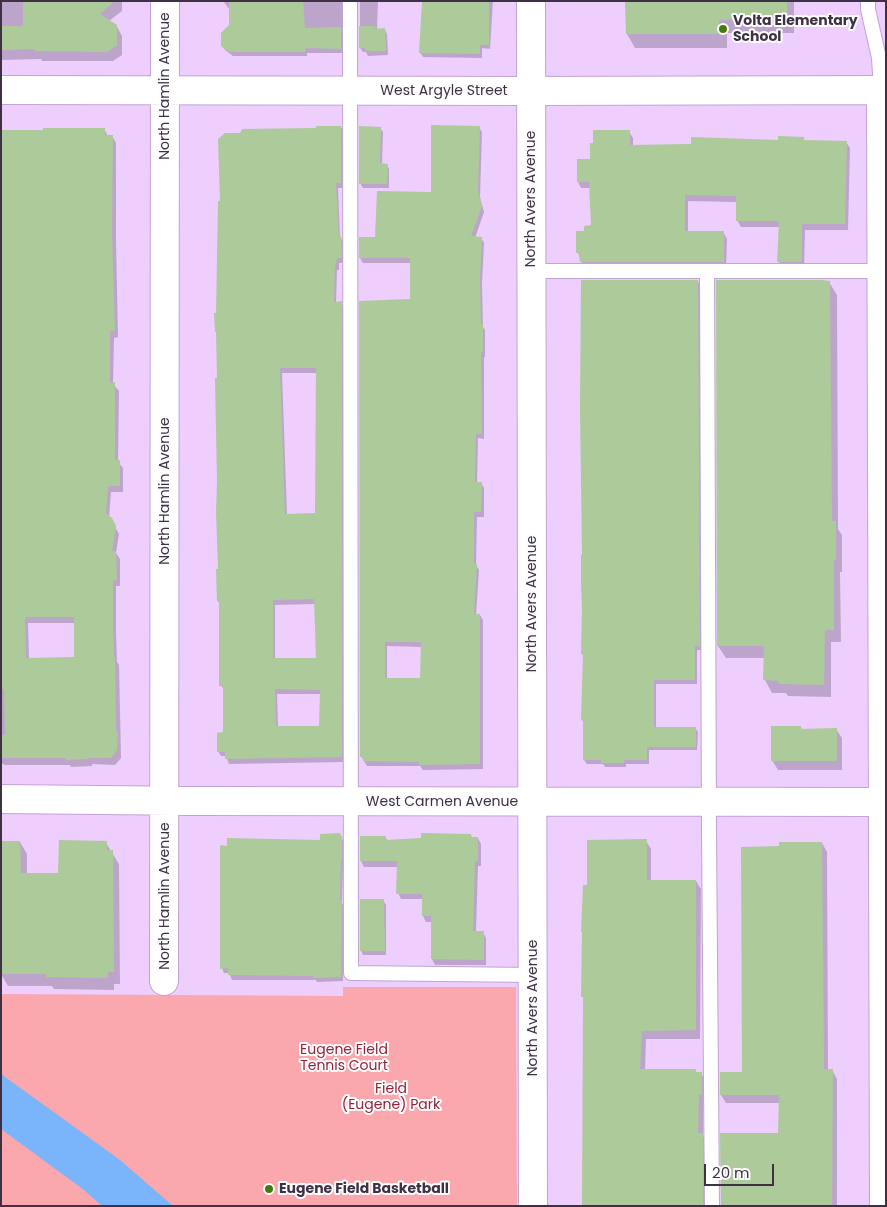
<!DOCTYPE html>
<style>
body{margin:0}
#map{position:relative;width:887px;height:1207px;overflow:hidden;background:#edcefd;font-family:Poppins,sans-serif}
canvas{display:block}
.frame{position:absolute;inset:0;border:2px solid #3e3144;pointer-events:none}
.scale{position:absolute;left:704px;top:1164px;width:70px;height:22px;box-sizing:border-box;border:2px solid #3e3144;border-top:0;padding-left:6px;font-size:15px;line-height:18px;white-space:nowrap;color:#3e3144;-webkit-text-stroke:4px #fcfcfc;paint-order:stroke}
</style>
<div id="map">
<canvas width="887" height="1207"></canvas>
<div class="frame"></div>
<div class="scale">20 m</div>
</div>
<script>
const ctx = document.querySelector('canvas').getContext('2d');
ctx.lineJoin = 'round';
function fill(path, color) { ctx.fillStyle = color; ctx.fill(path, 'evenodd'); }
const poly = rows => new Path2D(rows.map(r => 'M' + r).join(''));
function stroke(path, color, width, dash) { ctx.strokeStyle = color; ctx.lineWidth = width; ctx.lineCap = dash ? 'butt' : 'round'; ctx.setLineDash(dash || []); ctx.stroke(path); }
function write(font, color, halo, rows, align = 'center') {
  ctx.font = font + ' Poppins,sans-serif'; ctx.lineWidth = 4; ctx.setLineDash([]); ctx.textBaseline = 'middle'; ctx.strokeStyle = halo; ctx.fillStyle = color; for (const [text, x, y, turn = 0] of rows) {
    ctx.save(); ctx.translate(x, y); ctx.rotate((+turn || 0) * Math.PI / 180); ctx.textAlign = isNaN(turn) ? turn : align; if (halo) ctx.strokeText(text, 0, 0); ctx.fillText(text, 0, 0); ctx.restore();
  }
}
const green = poly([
 [343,987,516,987,517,1206,1,1206,1,994,343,996]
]);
const water = poly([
 [1,1074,120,1160,173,1206,102,1206,84,1190,1,1129]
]);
const shadow = poly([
 [1,1,122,1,122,11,109,21,116,25,122,36,122,55,113,61,42,61,41,59,1,60],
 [223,1,346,1,343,6,343,53,307,53,307,56,233,56,225,50,222,46,230,26,230,10],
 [360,1,378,1,377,30,385,30,387,34,388,55,368,56,366,52,363,52,360,48],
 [423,1,493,1,490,49,482,48,482,58,423,57,420,52],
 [627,1,794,1,794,33,727,33,727,48,635,48,627,34],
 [341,127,344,132,344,188,338,188,340,237,344,242,344,263,339,263,339,270,337,270,336,303,341,303,344,308,344,762,229,764,226,756,221,756,218,751,224,733,225,690,220,685,220,605,218,601,219,481],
 [282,373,317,373,317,514,287,515],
 [315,604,317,660,275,659,275,605],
 [277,694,321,694,320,727,278,727],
 [479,127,482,132,480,197,484,212,475,238,481,238,484,243,482,284,483,327,485,330,485,357,484,357,484,439,478,438,477,483,481,483,484,488,484,517,477,517,476,565,479,570,476,615,480,615,483,620,483,769,423,770,420,766,367,766,361,756,411,300,412,263,363,263,360,258,360,238,376,238,432,194],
 [387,646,422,647,421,679,387,679],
 [380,128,383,132,382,165,387,165,389,169,389,188,363,188,360,183],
 [104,129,108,136,112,136,116,143,116,241,118,337,114,338,113,384,119,391,118,462,123,468,123,492,111,492,109,517,119,534,116,553,120,559,120,586,116,586,116,632,117,662,119,665,121,758,115,765,92,764,92,766,71,767,70,765,5,765,1,763,2,686],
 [28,623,75,623,75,659,29,659],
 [629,132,633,138,633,147,779,141,803,138,805,141,846,142,850,148,848,230,805,230,804,268,782,268,779,262,780,227,741,227,737,220,737,202,688,201,688,232,723,232,727,239,726,268,584,268,578,253,586,232,592,226,591,188,581,188,578,182,591,160],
 [698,281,700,285,701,650,697,650,697,684,656,684,656,728,695,728,698,732,697,750,649,750,649,764,626,764,626,767,605,767,603,764,587,764,584,760,584,723,582,720,584,657,582,654],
 [829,282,837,295,838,529,842,535,842,572,840,572,841,642,831,642,831,697,788,696,786,693,772,693,765,680,765,658,726,658,718,646],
 [801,727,802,730,836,729,842,738,842,770,778,770,772,760],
 [340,835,344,842,344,866,343,866,342,903,344,906,343,981,317,982,316,980,232,980,229,973,224,973,222,968,322,841],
 [471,835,472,838,478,838,481,844,481,866,478,866,476,932,483,932,486,938,486,965,435,965,432,959,432,922,426,922,423,916,423,899,401,899,398,893,398,867,364,867,361,861,385,837,388,841],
 [646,841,651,849,651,881,696,881,701,889,700,1039,646,1039,645,1071,695,1071,697,1073,701,1073,706,1082,707,1103,703,1103,703,1136,707,1143,707,1206,585,1206,588,886],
 [20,842,27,854,27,874,59,874,106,843,119,864,120,984,114,984,114,990,54,989,52,986,8,986,1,974],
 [822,843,827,852,828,1070,832,1070,837,1079,837,1206,722,1206,780,1135,780,1103,726,1103,721,1095,743,1074,780,848],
 [383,900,386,905,386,955,363,955,361,950]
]);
const building = poly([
 [23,1,115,1,100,14,117,25,117,45,107,52,35,51,35,49,1,50,1,26,23,26],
 [229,1,303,1,305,28,341,27,341,49,305,48,305,52,229,52,221,46,221,33,229,25],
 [422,1,489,1,489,45,480,45,480,54,419,53],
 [625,1,787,1,787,19,719,20,719,34,626,34],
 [359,26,376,26,375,29,385,28,386,51,365,51,365,48,359,48],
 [431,125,480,126,478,191,482,206,471,236,482,237,480,278,481,324,483,324,483,352,481,352,482,434,476,434,475,482,482,482,481,512,474,512,474,564,477,564,474,614,480,614,480,764,419,765,419,762,363,761,363,757,360,757,359,301,410,299,410,258,359,258,359,237,375,237,377,191,431,192],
 [385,642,421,642,420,678,385,678],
 [316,126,341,126,341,183,336,183,339,236,341,236,342,258,337,258,336,265,335,265,334,302,342,301,342,757,225,759,225,752,217,752,217,733,223,732,223,686,219,686,219,601,217,601,216,569,218,569,216,512,217,481,215,378,217,378,216,332,215,332,214,313,216,313,218,201,220,201,218,139,225,133,240,133,242,129,316,128],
 [280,368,316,368,315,513,285,514],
 [314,599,316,658,273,658,273,600],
 [275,689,320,690,319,726,276,726],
 [359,126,381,127,380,163,388,164,387,184,359,184],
 [43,128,105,128,105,135,113,135,112,233,115,331,110,331,110,383,115,382,115,460,120,460,120,486,108,486,106,513,112,518,116,526,112,551,116,551,117,580,113,580,113,624,114,657,115,657,116,731,118,733,117,750,111,758,88,758,88,759,66,760,66,758,1,758,1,735,5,735,4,689,1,689,1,130,43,130],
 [25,617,74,617,74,657,26,658],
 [593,130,630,130,630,145,691,144,691,137,778,140,778,136,804,137,804,140,847,141,845,224,802,224,802,262,777,262,779,221,736,221,736,196,685,195,685,231,724,231,724,262,580,262,579,253,576,253,576,231,584,231,584,226,591,225,589,182,577,182,577,159,590,159,590,143,593,143],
 [581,280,698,280,700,646,695,646,695,680,654,680,654,727,696,727,696,747,647,747,647,760,624,760,624,763,601,763,601,760,583,760,583,720,581,720,583,654,581,654,582,609,581,583,581,555,582,555,580,408],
 [716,280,822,280,830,281,832,521,836,521,836,560,834,560,834,630,825,630,824,685,779,684,779,681,763,680,764,646,717,646],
 [771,726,801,726,801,729,837,728,837,761,771,761],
 [340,833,341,836,342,836,342,861,341,861,340,900,342,900,341,977,313,978,313,976,228,975,228,968,220,969,220,845,227,846,227,838,320,840,320,834],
 [421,833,471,834,471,837,478,837,478,861,475,861,473,931,484,931,484,960,431,959,431,916,422,916,422,894,396,894,397,861,360,861,360,836,386,836,386,840,421,838],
 [647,839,647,880,696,880,696,1030,642,1031,640,1069,696,1069,696,1072,702,1072,702,1095,699,1095,698,1133,703,1133,703,1206,582,1206,583,997,581,997,582,932,581,932,583,885,587,885,587,840],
 [59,840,107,841,107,850,113,850,114,972,108,972,107,978,46,977,46,974,1,974,1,841,20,841,21,873,58,873],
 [779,842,822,842,824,1069,833,1069,832,1206,721,1206,720,1133,778,1133,779,1095,720,1095,720,1072,742,1072,741,847,779,846],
 [360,899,384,899,385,951,360,951]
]);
const lane = poly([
 [350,1,351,973,533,975],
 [868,1,868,9,879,58,881,90],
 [531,271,885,271],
 [707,271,709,832,712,1206]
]);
const street = poly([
 [531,1,533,1206],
 [1,90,531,91,886,90],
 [881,90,884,1206],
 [1,799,198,801,882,802],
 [164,981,165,1]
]);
const markers = [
 [723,29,5,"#457b0e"],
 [269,1189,5,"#457b0e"]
];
const poiNames = [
 ["Volta Elementary",733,21],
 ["School",733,37],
 ["Eugene Field Basketball",279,1189]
];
const streetNames = [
 ["North Hamlin Avenue",165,86,-90],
 ["West Argyle Street",444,91],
 ["North Avers Avenue",531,199,-90],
 ["North Hamlin Avenue",165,491,-90],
 ["North Avers Avenue",532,604,-90],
 ["West Carmen Avenue",442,802],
 ["North Hamlin Avenue",165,896,-90],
 ["North Avers Avenue",533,1008,-90]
];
const parkNames = [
 ["Eugene Field",344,1050],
 ["Tennis Court",344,1066],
 ["Field",391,1089],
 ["(Eugene) Park",391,1105]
];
fill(green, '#fba7ae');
fill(water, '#7ab4fb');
fill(shadow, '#0003');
fill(building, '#acca9a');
stroke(lane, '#c2a4d2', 16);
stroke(street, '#c2a4d2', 30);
stroke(lane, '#fff', 14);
stroke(street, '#fff', 28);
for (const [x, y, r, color] of markers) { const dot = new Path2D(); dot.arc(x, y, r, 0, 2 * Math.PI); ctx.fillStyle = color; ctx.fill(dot); stroke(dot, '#fcfcfc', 2); }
write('bold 14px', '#3e3144', '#fcfcfc', poiNames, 'left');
write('14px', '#3e3144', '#fcfcfc', streetNames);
write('14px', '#93223a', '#fcfcfc', parkNames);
</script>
